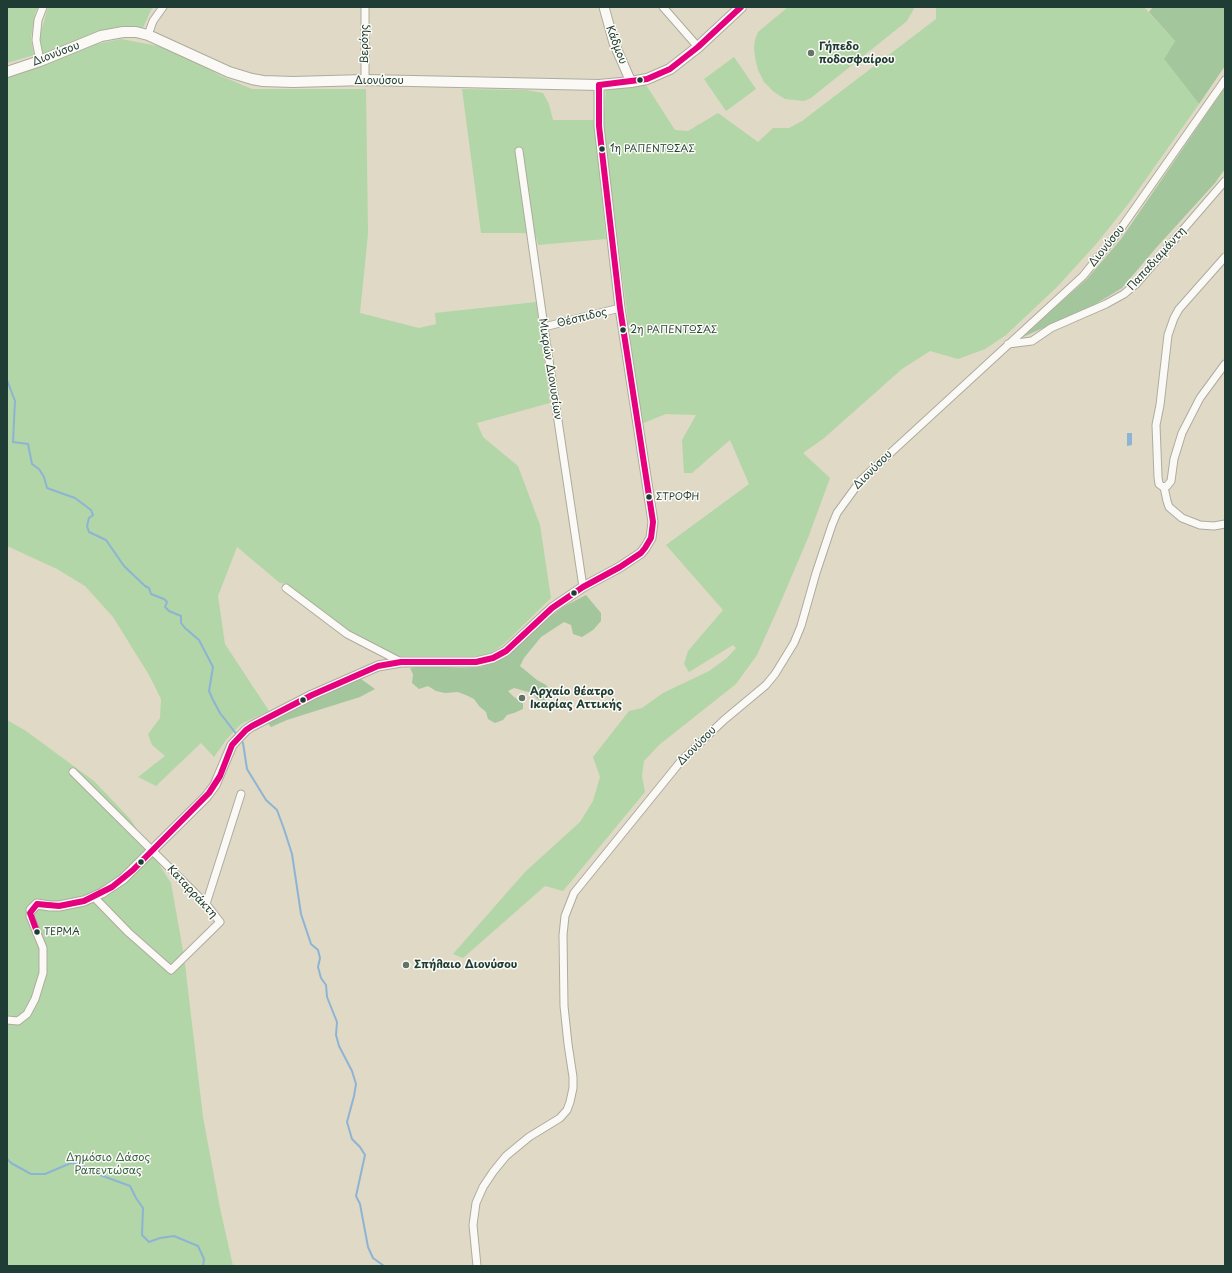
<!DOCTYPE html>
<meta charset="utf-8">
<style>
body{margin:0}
#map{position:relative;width:1232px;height:1273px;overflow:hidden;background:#e0d9c6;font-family:"Playpen Sans",sans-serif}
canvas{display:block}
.frame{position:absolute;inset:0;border:8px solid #1f3d34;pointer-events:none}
</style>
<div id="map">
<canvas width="1232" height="1273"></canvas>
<div class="frame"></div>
</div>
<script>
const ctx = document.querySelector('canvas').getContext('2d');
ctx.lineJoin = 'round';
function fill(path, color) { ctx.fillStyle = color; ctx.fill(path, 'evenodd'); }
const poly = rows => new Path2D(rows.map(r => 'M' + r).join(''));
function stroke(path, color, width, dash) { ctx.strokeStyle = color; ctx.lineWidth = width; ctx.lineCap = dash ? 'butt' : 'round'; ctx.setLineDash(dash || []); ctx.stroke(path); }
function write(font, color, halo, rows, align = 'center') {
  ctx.font = font + ' "Playpen Sans",sans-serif'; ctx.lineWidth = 3; ctx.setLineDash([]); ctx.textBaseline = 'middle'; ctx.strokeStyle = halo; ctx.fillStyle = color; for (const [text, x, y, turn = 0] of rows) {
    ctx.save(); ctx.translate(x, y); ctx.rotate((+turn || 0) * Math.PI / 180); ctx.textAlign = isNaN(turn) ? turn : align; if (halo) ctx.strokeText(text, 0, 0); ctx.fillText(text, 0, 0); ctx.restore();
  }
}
const green = poly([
 [7,7,38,7,35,13,31,38,34,55,7,63],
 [48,7,154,7,151,10,142,30,128,27,116,27,43,56,40,40,41,32],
 [788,7,915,7,907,21,811,98,804,101,785,99,774,92,764,82,758,70,755,57,754,48,755,40,758,32],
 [936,7,1144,7,1175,41,1164,59,1199,104,1129,203,1097,243,1058,286,1006,335,985,349,958,359,930,351,902,369,823,439,803,453,830,478,808,538,779,606,757,655,736,684,659,745,644,761,642,776,645,792,563,891,545,886,463,958,453,954,525,872,580,822,593,801,600,777,593,757,629,711,642,708,663,693,709,671,727,658,736,648,733,645,689,672,684,664,688,651,723,610,666,545,749,484,730,440,692,473,684,473,682,440,696,415,666,414,641,424,603,124,606,88,646,85,675,130,688,131,718,113,758,142,773,128,789,128,802,121,936,19],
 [121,39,158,46,189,58,221,76,252,89,366,89,368,234,360,313,419,328,436,324,435,313,536,302,550,403,477,423,483,437,518,466,540,525,551,598,505,643,492,653,481,656,398,656,341,627,287,584,280,583,237,547,218,596,225,644,269,711,241,724,226,740,214,757,201,743,156,786,138,777,165,756,152,745,148,734,160,718,161,699,149,675,113,617,85,586,57,569,7,546,7,78,91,45],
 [734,57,756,89,726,111,704,79],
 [462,89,526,90,543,93,549,104,553,120,594,120,606,239,538,245,535,233,481,233],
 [7,720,26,731,94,781,131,820,171,883,184,956,203,1117,220,1208,233,1266,7,1266]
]);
const forest = poly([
 [1153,7,1225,7,1225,66,1199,104,1164,59,1175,41,1149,12],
 [1225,87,1225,169,1215,183,1156,248,1122,288,1094,305,1023,337,1042,319,1087,279,1121,239],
 [586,595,601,613,601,621,593,630,582,637,573,634,571,625,564,622,541,637,524,658,520,666,537,680,546,685,553,693,548,699,539,701,532,693,514,688,508,691,514,697,523,703,523,709,514,713,507,715,503,720,495,723,488,719,486,712,479,706,474,699,468,696,458,692,445,693,436,691,428,686,419,689,412,683,413,674,410,668,422,666,461,668,480,667,492,663,506,655,542,623,563,607],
 [361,679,375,689,360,697,328,707,287,720,271,727,266,721,318,696]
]);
const water = poly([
 [1127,433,1132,433,1132,445,1127,446]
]);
const stream = poly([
 [7,380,15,401,13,442,28,444,32,464,39,469,44,477,47,488,75,498,91,510,93,515,89,518,87,526,89,532,106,540,124,566,145,586,149,588,151,594,164,599,167,602,165,607,169,611,181,616,181,623,185,628,199,640,213,667,209,691,213,700,220,713,237,735],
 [241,740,243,743,247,769,266,800,277,810,284,829,292,854,301,914,311,944,318,950,320,958,318,967,321,978,326,985,327,997,337,1022,336,1035,339,1046,352,1071,356,1084,354,1096,347,1122,352,1139,360,1147,365,1155,356,1196,360,1204,368,1247,373,1258,384,1266],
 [7,1159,11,1163,31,1174,45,1174,71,1163,81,1164,92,1172,130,1186,136,1198,143,1208,142,1235,149,1242,160,1238,174,1236,198,1246,204,1259,203,1266]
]);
const minor = poly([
 [663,7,698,47],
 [148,35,153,21,163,7],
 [40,61,36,40,38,20,43,7],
 [365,80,365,7],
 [519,151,544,327,583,587],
 [1225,257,1179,309,1174,318,1168,335,1160,405,1156,425,1158,477,1159,484,1163,487,1167,486,1171,481,1174,459,1182,433,1200,398,1225,364],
 [544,327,620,308],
 [1008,344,1032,341,1051,328,1106,304,1124,294,1137,283,1225,181],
 [1164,487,1167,501,1169,507,1182,518,1200,525,1214,526,1225,524],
 [286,588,347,634,401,662],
 [73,772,206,904,220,922,171,970,128,932,94,897],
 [206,904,241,794],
 [7,1020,18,1021,27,1014,35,999,43,973,43,948,30,916,31,910],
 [477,1266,473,1225,476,1203,483,1187,493,1172,506,1156,529,1137,560,1118,567,1110,570,1102,573,1088,573,1077,568,1044,564,1006,563,935,565,916,574,893,681,761,724,720,766,685,775,674,794,643,801,626,816,573,832,525,837,513,861,480,1083,276,1117,234,1225,80]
]);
const tertiary = poly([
 [604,7,614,43,631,82],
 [31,910,37,904,50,906,59,906,84,901,102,893,123,879,206,797,215,785,232,745,246,730,252,726,312,695,378,666,401,662,476,662,493,658,506,651,552,608,583,587,620,567,641,553,645,548,651,538,653,522,620,308,599,126,599,85]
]);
const secondary = poly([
 [7,72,40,61,101,36,123,32,136,32,148,35,229,72,252,79,263,81,293,82,365,80,599,85,631,82,647,79,670,69,698,47,741,7]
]);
const bus1 = poly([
 [599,85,647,79,670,69,698,47,741,7],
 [37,932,30,913,37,904,59,906,84,901,112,887,133,870,209,793,220,776,232,745,246,730,252,726,312,695,378,666,401,662,476,662,493,658,506,651,552,608,583,587,620,567,641,553,645,548,651,538,653,522,620,308,599,126,599,85]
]);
const markers = [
 [811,53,4,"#637467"],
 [640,80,3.5,"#1f3d34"],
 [602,149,3.5,"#1f3d34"],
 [623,330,3.5,"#1f3d34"],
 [649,497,3.5,"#1f3d34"],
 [574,593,3.5,"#1f3d34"],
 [522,698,4,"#637467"],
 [303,700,3.5,"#1f3d34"],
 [141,862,3.5,"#1f3d34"],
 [37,932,3.5,"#1f3d34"],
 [406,965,4,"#637467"]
];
const busNames = [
 ["1η ΡΑΠΕΝΤΩΣΑΣ",610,149],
 ["2η ΡΑΠΕΝΤΩΣΑΣ",630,330],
 ["ΣΤΡΟΦΗ",656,497],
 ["ΤΕΡΜΑ",44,932]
];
const streetNames = [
 ["Βερόης",365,44,-90],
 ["Κάδμου",616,45,69],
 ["Διονύσου",56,54,-21],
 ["Διονύσου",379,81],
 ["Διονύσου",1107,246,-51],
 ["Παπαδιαμάντη",1157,259,-48],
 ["Θέσπιδος",582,318,-14],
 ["Μικρών Διονυσίων",550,369,81],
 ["Διονύσου",873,470,-45],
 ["Διονύσου",697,746,-45],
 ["Καταρράκτη",192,892,47]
];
const poiNames = [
 ["Γήπεδο",819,47],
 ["ποδοσφαίρου",819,60],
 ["Αρχαίο θέατρο",530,692],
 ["Ικαρίας Αττικής",530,705],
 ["Σπήλαιο Διονύσου",414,965]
];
const parkNames = [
 ["Δημόσιο Δάσος",108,1158],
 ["Ραπεντώσας",108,1171]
];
fill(green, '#b2d6a7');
fill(forest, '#a3c69c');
fill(water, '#8db4d4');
stroke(stream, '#8db4d4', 2);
stroke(minor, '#adac9f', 9);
stroke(tertiary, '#adac9f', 11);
stroke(secondary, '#adac9f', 12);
stroke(minor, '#faf9f6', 7);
stroke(tertiary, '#faf9f6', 9);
stroke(secondary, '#faf9f6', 10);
stroke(bus1, '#e5007d', 6);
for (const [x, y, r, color] of markers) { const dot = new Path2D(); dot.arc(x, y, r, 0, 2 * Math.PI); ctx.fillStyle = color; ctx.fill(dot); stroke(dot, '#fdfcf7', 1.5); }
write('10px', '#1f3d34', '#fdfcf7', busNames, 'left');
write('11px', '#1f3d34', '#fdfcf7', streetNames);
write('bold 11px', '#1f3d34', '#fdfcf7', poiNames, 'left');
write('11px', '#3a634a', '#fdfcf7', parkNames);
</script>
